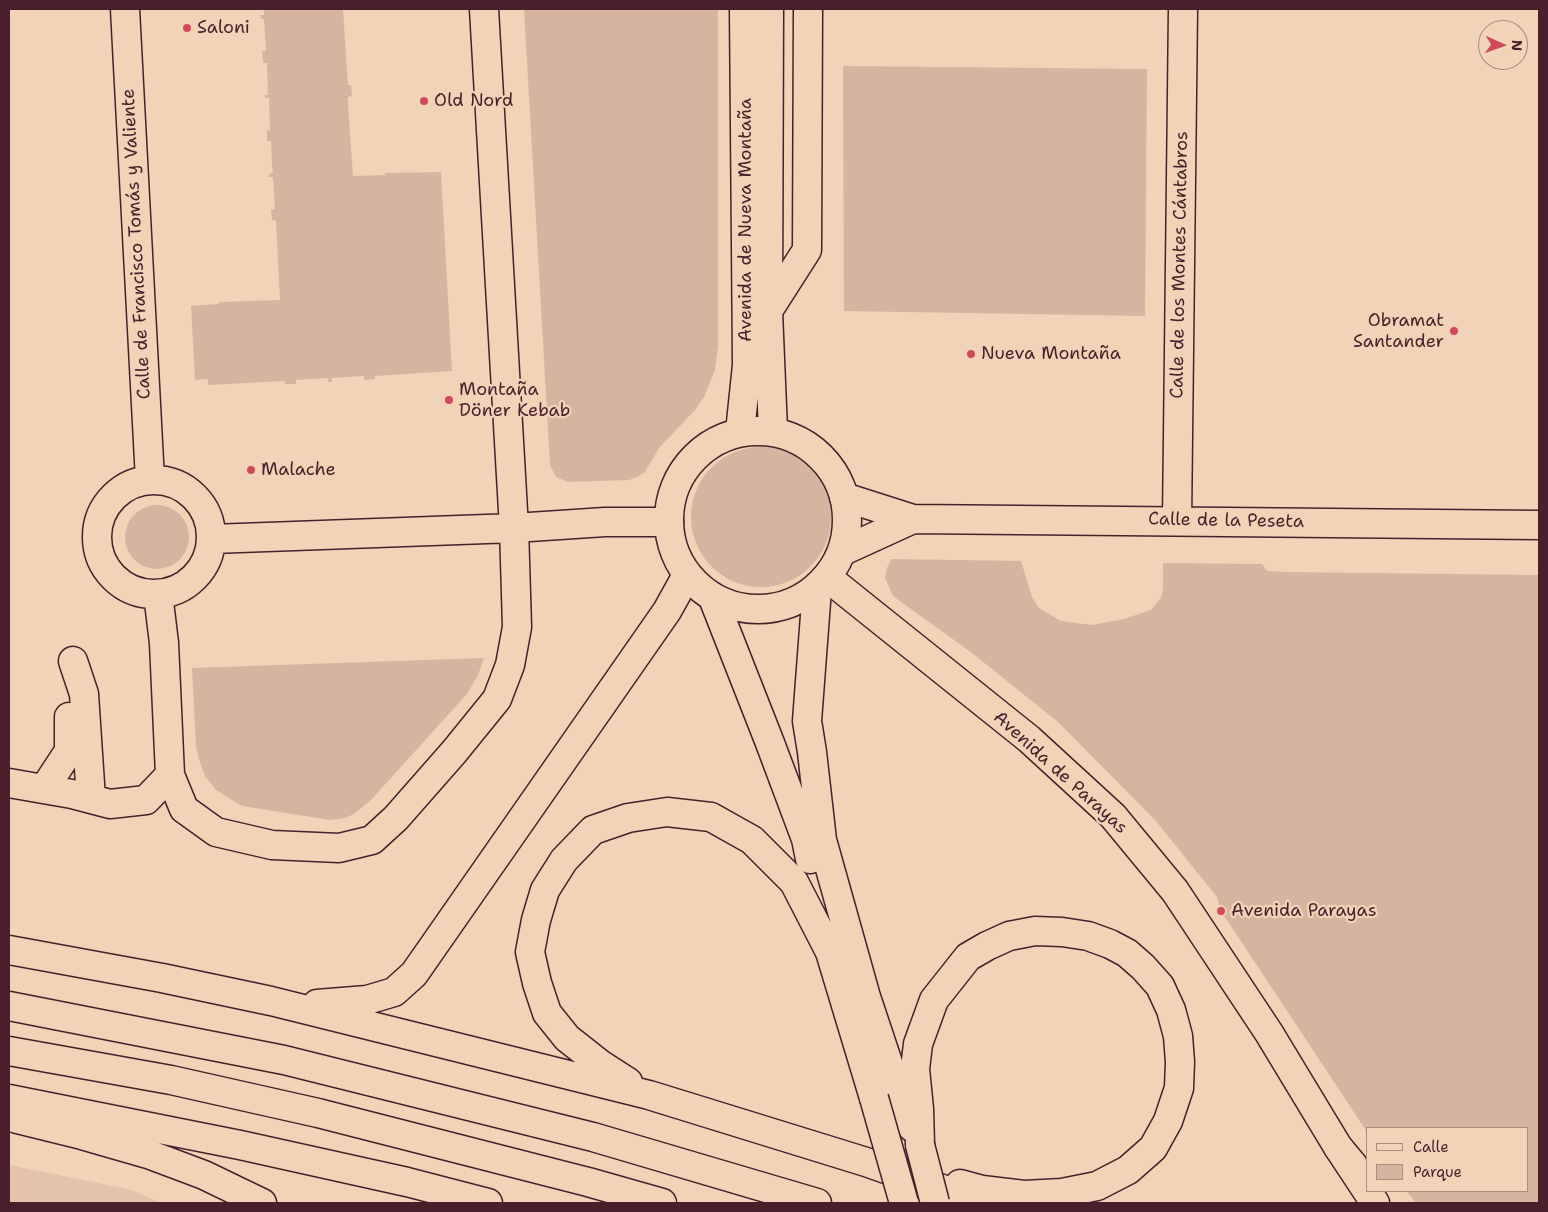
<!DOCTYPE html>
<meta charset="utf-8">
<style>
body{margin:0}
#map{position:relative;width:1548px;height:1212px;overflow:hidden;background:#f1d3b7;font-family:"Shantell Sans",sans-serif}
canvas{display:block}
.frame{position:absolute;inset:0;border:10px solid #4a1f2b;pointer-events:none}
.legend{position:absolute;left:1366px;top:1127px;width:162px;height:65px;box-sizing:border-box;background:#f1d3b7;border:1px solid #ae8b7f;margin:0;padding:6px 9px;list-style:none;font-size:15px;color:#4a1f2b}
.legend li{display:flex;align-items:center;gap:10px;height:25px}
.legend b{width:25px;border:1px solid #ae8b7f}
.north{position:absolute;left:1478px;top:20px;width:50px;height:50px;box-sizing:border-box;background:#f1d3b7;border:1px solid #ae8b7f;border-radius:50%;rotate:92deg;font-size:14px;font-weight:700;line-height:20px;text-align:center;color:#4a1f2b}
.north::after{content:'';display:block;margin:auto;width:18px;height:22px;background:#d1495b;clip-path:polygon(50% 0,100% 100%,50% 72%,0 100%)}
</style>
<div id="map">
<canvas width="1548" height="1212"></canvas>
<div class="frame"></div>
<ul class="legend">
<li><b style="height:6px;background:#f1d3b7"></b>Calle</li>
<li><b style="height:14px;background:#d6b5a0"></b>Parque</li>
</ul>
<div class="north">N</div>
</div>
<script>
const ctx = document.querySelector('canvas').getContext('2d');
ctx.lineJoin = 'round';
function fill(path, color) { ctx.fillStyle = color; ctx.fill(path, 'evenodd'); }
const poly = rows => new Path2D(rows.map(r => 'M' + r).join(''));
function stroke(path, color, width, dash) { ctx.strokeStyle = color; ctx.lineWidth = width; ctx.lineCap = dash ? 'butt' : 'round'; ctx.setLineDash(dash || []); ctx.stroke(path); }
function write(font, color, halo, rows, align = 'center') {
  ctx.font = font + ' "Shantell Sans",sans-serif'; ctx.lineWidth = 4.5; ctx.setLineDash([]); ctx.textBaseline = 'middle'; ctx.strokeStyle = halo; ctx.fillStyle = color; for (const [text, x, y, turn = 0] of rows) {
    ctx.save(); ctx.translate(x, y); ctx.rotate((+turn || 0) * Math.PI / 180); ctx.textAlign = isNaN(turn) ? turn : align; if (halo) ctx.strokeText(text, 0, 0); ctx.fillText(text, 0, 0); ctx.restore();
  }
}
const built = poly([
 [9,1165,132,1190,161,1203,9,1203]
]);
const green = poly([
 [264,9,343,9,348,85,351,85,352,96,348,97,348,105,353,176,385,175,385,173,441,172,452,371,375,376,375,379,364,380,364,376,332,378,332,382,328,382,328,378,296,380,296,384,285,384,285,381,208,385,208,379,195,380,191,306,219,304,219,302,280,300,276,221,272,220,271,210,275,209,273,177,269,177,269,174,273,173,272,164,271,141,267,141,267,131,270,130,269,98,265,98,265,95,268,95,267,63,263,63,262,51,266,51,264,19,261,19,260,15,264,15],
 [524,9,718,9,718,346,715,370,704,397,695,410,659,448,645,472,637,477,629,480,568,482,556,477,550,465],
 [843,66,1147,69,1145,316,844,311],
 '691 517a70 70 0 1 1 140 0a70 70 0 1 1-140 0Z',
 '125 537a32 32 0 1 1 64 0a32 32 0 1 1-64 0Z',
 [891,559,1021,561,1032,597,1039,608,1061,621,1092,625,1124,619,1151,610,1161,598,1163,589,1163,563,1262,564,1267,571,1287,572,1539,575,1539,1203,1416,1203,1406,1191,1527,1191,1527,1128,1367,1128,1367,1132,1221,911,1217,897,1155,820,1058,722,972,653,893,596,885,578,887,568],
 [484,658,478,675,467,694,370,801,354,814,345,818,330,820,242,806,216,790,205,776,200,762,196,747,192,668]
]);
const minor = poly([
 [125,9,150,480],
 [768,311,807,250,808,9],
 '97 537a57 57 0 1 1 114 0a57 57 0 1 1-114 0Z',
 [844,497,913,519,1539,525],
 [1177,521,1183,9],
 [212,539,514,528,605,522,669,522],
 [843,551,913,519],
 [828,578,1029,739,1113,816,1175,891,1269,1033,1338,1147,1353,1165],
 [158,594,164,643,170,775,184,809,216,832,272,845,339,848,372,840,396,818,454,752,497,699,510,665,517,627,514,528,484,9],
 [73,661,84,694,91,799],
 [9,783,72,794,110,804,146,800,170,775],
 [44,789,69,751,69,717]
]);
const major = poly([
 [769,9,768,311,773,431],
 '669 520a89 89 0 1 1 178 0a89 89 0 1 1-178 0Z',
 [740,432,747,365,744,9]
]);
const highway = poly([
 [817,589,807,721,812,752,822,840,866,997,903,1108,912,1127],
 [713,598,770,743,806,839,810,859],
 [827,935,830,952,874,1098],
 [9,950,162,978,271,1001,649,1095,866,1162,982,1203],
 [317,1004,367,1000,394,992,414,974,667,611,687,575],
 [9,1006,284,1060,593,1137,817,1203],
 [9,1051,171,1080,318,1113,588,1182,662,1203],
 [628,1082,600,1064,567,1038,547,1013,537,983,530,952,536,920,545,890,564,860,593,830,628,818,667,812,711,817,752,840,794,882,830,952],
 [9,1099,240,1145,407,1182,488,1203],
 [17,1119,82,1135,148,1154,204,1175,262,1203],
 [920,1145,919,1109,915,1069,918,1044,934,1000,968,957,987,946,1009,936,1035,931,1062,932,1088,936,1110,944,1127,953,1143,967,1160,986,1171,1010,1178,1036,1180,1062,1179,1088,1168,1121,1153,1148,1128,1170,1097,1186,1062,1193,1024,1195,982,1190,960,1184],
 [1338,1147,1375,1203]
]);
const highwayBridge = poly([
 [874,1098,904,1203],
 [920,1145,935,1203]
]);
const markers = [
 [187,28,5,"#d1495b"],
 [424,101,5,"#d1495b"],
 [1454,331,5,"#d1495b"],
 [971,354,5,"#d1495b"],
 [449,400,5,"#d1495b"],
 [251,470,5,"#d1495b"],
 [1221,911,5,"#d1495b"]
];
const poiNames = [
 ["Saloni",197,28],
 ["Old Nord",434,101],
 ["Obramat",1444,321,"right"],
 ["Santander",1444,342,"right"],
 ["Nueva Montaña",981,354],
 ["Montaña",459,390],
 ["Döner Kebab",459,411],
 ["Malache",261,470],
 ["Avenida Parayas",1231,911]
];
const streetNames = [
 ["Avenida de Nueva Montaña",746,220,-90],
 ["Calle de Francisco Tomás y Valiente",137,244,-93],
 ["Calle de los Montes Cántabros",1180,265,-89],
 ["Calle de la Peseta",1226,521,1],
 ["Avenida de Parayas",1060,773,42]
];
fill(built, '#e3c4ab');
fill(green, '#d6b5a0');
stroke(minor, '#4a1f2b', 31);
stroke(major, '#4a1f2b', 31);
stroke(highway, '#4a1f2b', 31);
stroke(minor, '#f1d3b7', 28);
stroke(major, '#f1d3b7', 28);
stroke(highway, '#f1d3b7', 28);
stroke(highwayBridge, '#4a1f2b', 31, []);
stroke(highwayBridge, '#f1d3b7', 28);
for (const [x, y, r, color] of markers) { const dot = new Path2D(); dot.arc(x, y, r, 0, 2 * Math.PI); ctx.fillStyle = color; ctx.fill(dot); stroke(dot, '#f1d3b7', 2); }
write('18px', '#4a1f2b', '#f1d3b7', poiNames, 'left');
write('18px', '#4a1f2b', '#f1d3b7', streetNames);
</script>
